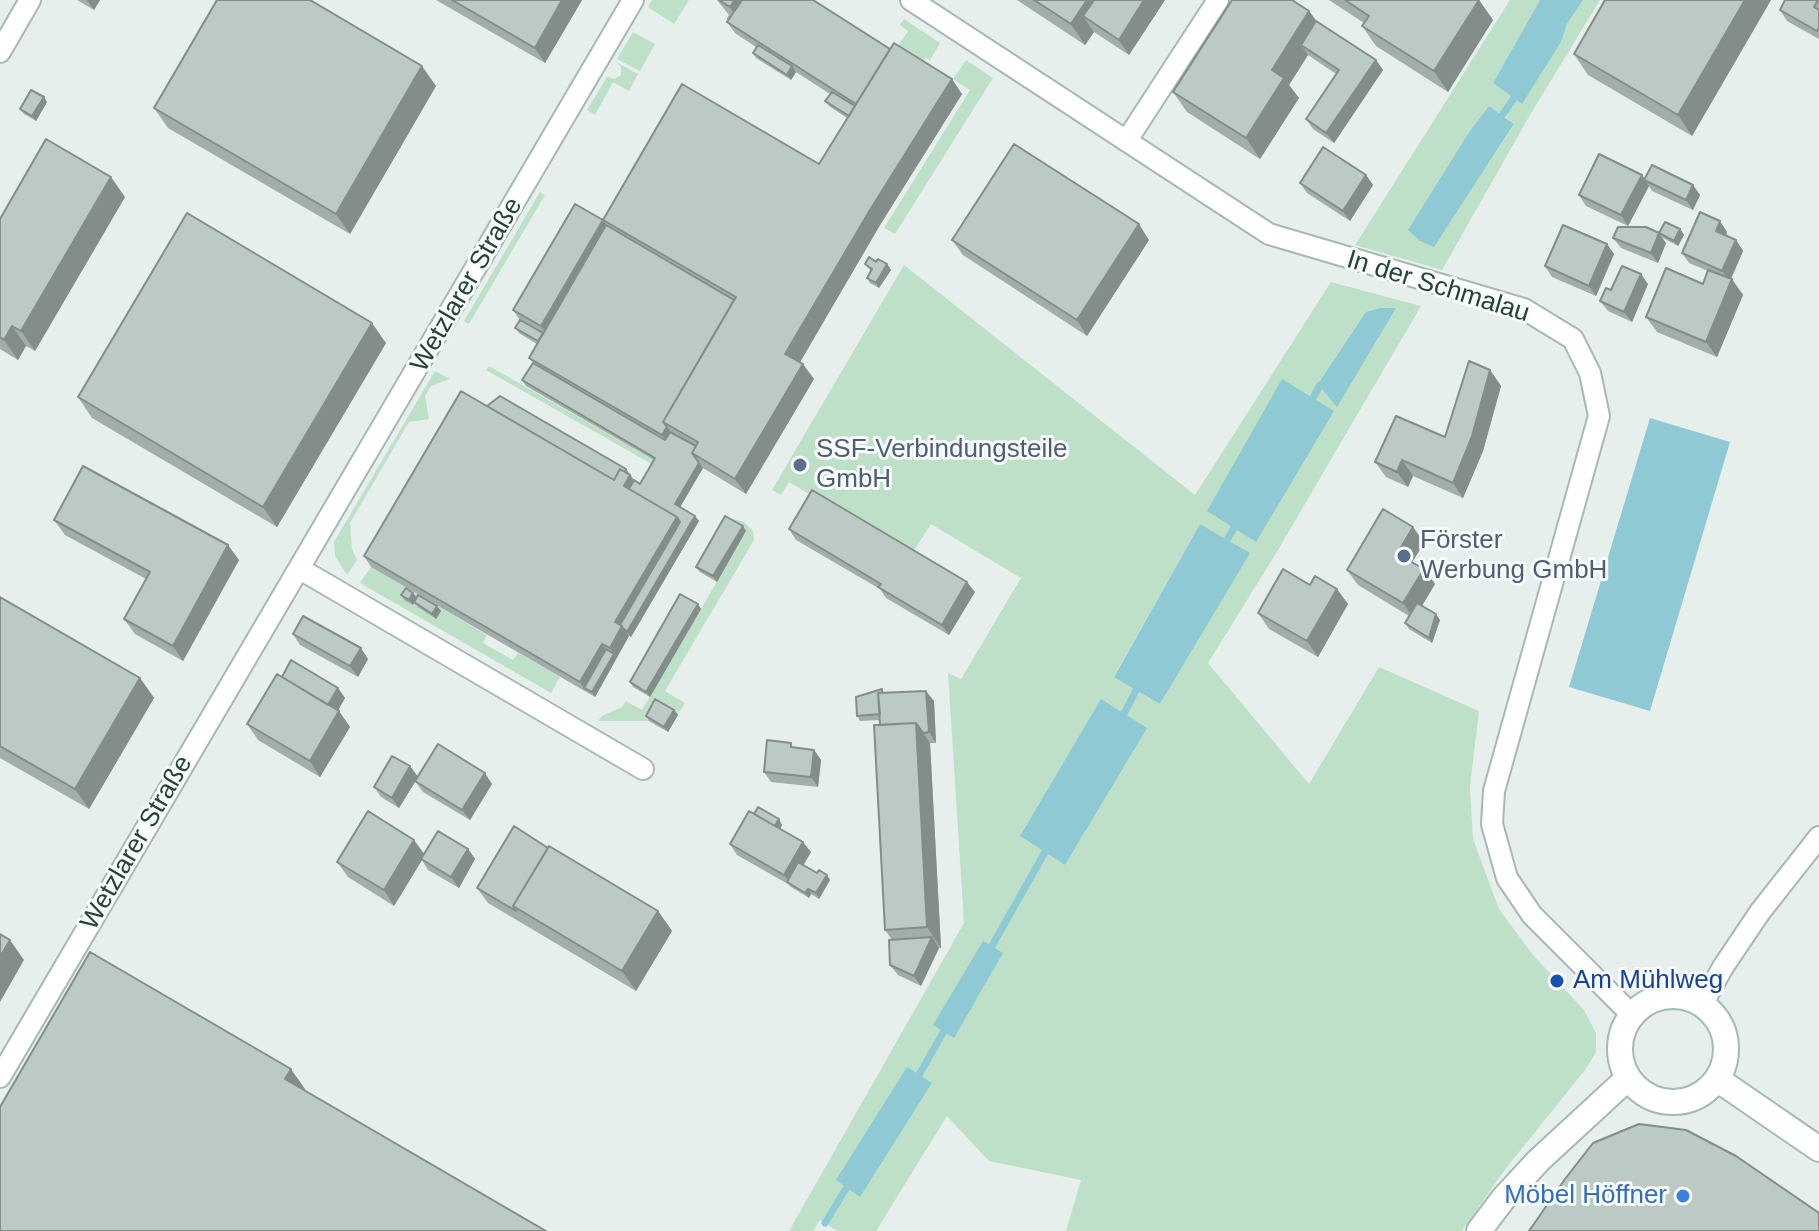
<!DOCTYPE html>
<meta charset="utf-8">
<style>
body{margin:0}
canvas{display:block;background:#e6efeb}
</style>
<canvas width="1819" height="1231"></canvas>
<script>
const ctx = document.querySelector('canvas').getContext('2d');
ctx.lineJoin = 'round';
function fill(path, color) { ctx.fillStyle = color; ctx.fill(path, 'evenodd'); }
const poly = rows => new Path2D(rows.map(r => 'M' + r).join(''));
function stroke(path, color, width, dash) { ctx.strokeStyle = color; ctx.lineWidth = width; ctx.lineCap = dash ? 'butt' : 'round'; ctx.setLineDash(dash || []); ctx.stroke(path); }
function write(font, color, halo, rows, align = 'center') {
  ctx.font = font + ' Helvetica,sans-serif'; ctx.lineWidth = 6; ctx.setLineDash([]); ctx.textBaseline = 'middle'; ctx.strokeStyle = halo; ctx.fillStyle = color; for (const [text, x, y, turn = 0] of rows) {
    ctx.save(); ctx.translate(x, y); ctx.rotate((+turn || 0) * Math.PI / 180); ctx.textAlign = isNaN(turn) ? turn : align; if (halo) ctx.strokeText(text, 0, 0); ctx.fillText(text, 0, 0); ctx.restore();
  }
}
const green = poly([
 [652,0,689,0,674,24,648,7],
 [1510,0,1540,0,1493,83,1522,103,1561,42,1567,24,1583,0,1600,0,1530,115,1442,270,1355,245],
 [1503,114,1514,125,1434,246,1420,241],
 [904,19,940,43,930,60,925,58,920,68,891,56,908,31,900,25],
 [633,32,655,44,640,71,617,59],
 [966,60,993,78,895,234,884,228,970,90,953,79],
 [616,62,638,74,629,91,613,82,595,115,587,110,607,77,614,79,621,75,621,67],
 [540,192,545,195,469,324,467,323,464,321],
 [904,265,1195,495,1331,282,1421,306,1275,555,1208,663,1309,784,1379,667,1479,711,1470,786,1473,839,1499,909,1533,955,1584,1010,1596,1033,1596,1052,1585,1070,1503,1172,1462,1231,1066,1231,1081,1180,989,1161,947,1116,876,1231,837,1231,820,1220,813,1231,789,1231,964,923,948,673,961,679,1021,578,931,524,911,555,789,482,781,495,772,490],
 [1200,524,1249,553,1160,704,1114,676],
 [1101,700,1146,728,1065,865,1020,836],
 [907,1068,932,1083,860,1196],
 [489,366,659,463,657,467,486,370],
 [435,371,450,379,431,386,425,396,429,419,409,422,350,523,352,549,357,560,347,575,335,556,334,542],
 [734,519,744,522,753,531,754,540,665,691,685,703,677,715,649,721,598,721,602,716,622,707,626,701,642,710,746,532,729,521],
 [371,567,487,635,483,643,513,660,518,653,560,677,551,693,360,583]
]);
const water = poly([
 [1540,0,1583,0,1567,24,1561,42,1522,104,1493,83],
 [1489,106,1514,124,1434,247,1420,241,1408,230,1468,134],
 [1381,308,1396,308,1337,407,1318,384,1366,312],
 [1282,379,1334,411,1256,542,1207,511],
 [1650,418,1730,442,1650,711,1569,687],
 [1200,524,1250,553,1160,704,1114,677],
 [1101,699,1147,728,1065,865,1020,836],
 [983,941,1003,953,954,1038,933,1025],
 [907,1067,932,1083,860,1197,836,1180]
]);
const stream = poly([
 [1503,114,1514,98],
 [1313,398,1320,385],
 [1227,540,1234,528],
 [1124,714,1136,690],
 [992,946,1045,852],
 [919,1075,944,1031],
 [825,1223,847,1187]
]);
const minor = poly([
 [911,0,1269,234,1524,309,1573,339,1590,373,1599,416,1494,791,1492,824,1507,878,1532,915,1632,1015],
 [0,52,30,0],
 [1127,140,1218,0],
 [300,569,643,769],
 [1702,1005,1723,967,1760,912,1819,837],
 [0,1077,633,0]
]);
const secondary = poly([
 '1620 1049a53 53 0 1 1 106 0a53 53 0 1 1-106 0Z',
 [1717,1079,1819,1149],
 [1479,1231,1503,1199,1538,1161,1628,1078]
]);
const wall = poly([
 [77,0,100,0,94,10],
 [436,0,582,0,545,63],
 [717,0,813,0,962,94,880,225,800,362,814,379,746,494,703,468,680,507,695,516,699,521,631,637,629,636,595,697,371,567,364,556,487,406,626,469,634,480,640,484,654,460,526,386,522,380,533,363,529,358,537,344,519,333,515,328,520,320,513,310,603,220,606,225,603,220,819,164,847,118,829,106,825,101,830,94,796,72,791,80,756,58,753,53,756,47,735,33,727,22,728,21,727,18,729,15],
 [1017,0,1165,0,1129,55,1094,32,1085,45],
 [1329,0,1479,0,1493,20,1448,92,1376,46,1362,26,1364,23],
 [1605,0,1771,0,1692,136,1588,75,1574,54],
 [1819,0,1819,39,1787,21,1780,10],
 [1309,11,1316,21,1376,60,1383,70,1334,143,1313,129,1306,119,1336,74,1308,55,1289,85,1299,98,1260,159,1187,112,1173,92],
 [436,86,350,234,168,128,154,108],
 [47,102,36,121,24,114,20,109],
 [1366,175,1373,185,1350,221,1307,193,1300,183],
 [1642,175,1645,179,1693,185,1700,195,1693,210,1652,191,1649,186,1628,226,1586,206,1579,195],
 [125,197,35,351,26,346,18,360,0,349,0,219],
 [1680,229,1684,235,1678,246,1663,238,1659,233],
 [1727,232,1726,236,1736,240,1743,251,1731,279,1743,295,1717,357,1657,332,1646,317,1703,284,1708,271,1689,263,1682,253],
 [1613,238,1666,243,1658,263,1621,248],
 [952,240,1149,240,1087,336,963,255],
 [1607,244,1614,254,1596,296,1552,277,1545,266],
 [865,264,887,264,891,270,879,288,870,283,867,278,871,271],
 [1648,284,1632,322,1608,311,1600,301],
 [386,343,277,527,92,418,78,397],
 [1490,370,1501,386,1483,451,1463,498,1413,476,1408,487,1386,477,1375,462,1445,437],
 [54,520,239,560,183,661,135,634,124,619,146,579,65,535],
 [1413,527,1424,543,1412,562,1424,569,1435,584,1422,606,1440,620,1432,643,1409,629,1405,623,1409,616,1358,585,1347,570],
 [789,529,975,592,949,635,886,598,880,589,796,540],
 [746,531,717,582,700,572,696,567],
 [1310,585,1348,604,1318,657,1269,629,1258,613],
 [401,595,417,598,437,606,441,611,436,619,418,607,414,602,413,605,405,601],
 [0,597,140,678,154,698,89,809,0,758],
 [698,604,701,609,650,697,633,687,630,682],
 [293,634,368,659,358,677,300,645],
 [282,677,338,688,345,698,338,711,350,727,320,777,258,740,247,724],
 [882,689,884,693,934,701,936,743,930,743,941,948,939,948,921,986,898,975,890,965,892,940,885,930,880,720,860,721,857,716],
 [674,710,678,715,668,732,649,721,646,716],
 [795,748,814,750,821,760,818,787,771,782,764,772],
 [410,766,418,777,399,808,381,797,374,787],
 [415,781,492,784,470,820,423,792],
 [754,814,782,825,780,829,811,852,803,865,830,880,819,899,811,894,809,898,791,887,788,884,737,855,730,844],
 [548,848,658,911,672,931,636,991,488,903,477,888],
 [468,849,475,859,459,888,428,870,422,860,394,906,348,877,337,862]
]);
const shadedWall = poly([
 [87,0,100,0,94,10],
 [562,0,582,0,545,63,535,48],
 [735,0,756,0,737,18,730,7],
 [1087,0,1114,0,1083,16,1094,32,1085,45,1071,24],
 [1144,0,1165,0,1129,55,1119,40],
 [1479,0,1493,20,1448,92,1434,71],
 [1745,0,1771,0,1692,136,1678,115],
 [1309,11,1324,31,1301,45,1308,55,1289,85,1299,98,1260,159,1246,138,1272,70],
 [1376,60,1383,70,1334,143,1326,133],
 [422,66,436,86,350,234,336,214],
 [792,66,796,72,791,80,787,75],
 [952,79,962,94,880,225,796,369,785,354,870,210],
 [44,97,47,102,36,121,32,116],
 [1366,175,1373,185,1350,221,1343,211],
 [1642,175,1649,186,1628,226,1621,215],
 [111,177,125,197,35,351,21,331],
 [1693,185,1700,195,1693,210,1686,200],
 [603,220,614,236,548,336,541,326],
 [1720,221,1727,232,1723,242,1716,231],
 [1139,224,1149,240,1087,336,1077,320],
 [1680,229,1684,235,1678,246,1674,241],
 [1659,233,1666,243,1658,263,1651,253],
 [1736,240,1743,251,1730,281,1722,271],
 [1607,244,1614,254,1596,296,1589,286],
 [887,264,891,270,879,288,876,283],
 [1641,274,1648,284,1632,322,1624,312],
 [1732,279,1743,295,1717,357,1706,342],
 [372,323,386,343,277,527,263,507],
 [12,326,26,346,18,360,4,340],
 [803,364,814,379,746,494,735,479],
 [1490,370,1501,386,1483,451,1463,498,1453,483],
 [667,427,674,437,669,445,662,435],
 [1402,460,1413,476,1408,487,1397,472],
 [699,463,703,468,679,509,675,504],
 [626,469,637,485,632,494,617,485],
 [695,516,699,521,631,637,627,632],
 [677,517,684,527,624,629,629,636,595,697,592,692,614,654,610,648,615,622],
 [743,526,746,531,717,582,713,576],
 [1413,527,1424,543,1408,569,1397,554],
 [228,545,239,560,183,661,173,646],
 [1424,569,1435,584,1414,619,1403,603],
 [967,582,975,592,949,635,942,625],
 [1337,589,1348,604,1318,657,1307,641],
 [413,593,417,598,413,605,409,600],
 [698,604,701,609,650,697,646,692],
 [437,606,441,611,436,619,432,614],
 [1436,614,1440,620,1432,643,1429,638],
 [602,644,610,654,584,688,580,682],
 [361,648,368,659,358,677,350,666],
 [140,678,154,698,89,809,75,789],
 [338,688,345,698,334,717,327,707],
 [926,691,934,701,936,743,929,732],
 [674,710,678,715,668,732,664,727],
 [339,711,350,727,320,777,310,761],
 [916,723,930,743,941,948,927,927],
 [814,750,821,760,818,787,811,777],
 [410,766,418,777,399,808,392,798],
 [485,773,492,784,470,820,462,810],
 [779,819,782,825,777,833,774,828],
 [414,840,425,855,394,906,384,890],
 [803,842,811,852,792,885,784,875],
 [468,849,475,859,459,888,451,877],
 [827,875,830,880,819,899,816,893],
 [808,889,811,894,809,898,805,893],
 [658,911,672,931,636,991,622,971],
 [932,937,939,948,921,986,914,976],
 [10,940,24,960,0,1002,0,957],
 [291,1069,305,1089,300,1099,285,1079]
]);
const building = poly([
 [217,0,310,0,422,66,336,214,154,108,217,0],
 [452,0,562,0,535,48,452,0],
 [719,0,735,0,730,7,719,0],
 [742,0,813,0,890,49,856,104,727,22,742,0],
 [1034,0,1087,0,1071,24,1034,0],
 [1094,0,1144,0,1119,40,1083,16,1094,0],
 [1232,0,1292,0,1309,11,1272,70,1284,78,1246,138,1173,92,1232,0],
 [1345,0,1479,0,1434,71,1362,26,1369,16,1345,0],
 [1605,0,1745,0,1678,115,1574,54,1605,0],
 [1785,0,1818,0,1814,7,1819,10,1819,28,1817,31,1780,10,1785,0],
 [1316,21,1376,60,1326,133,1306,119,1339,70,1301,45,1316,21],
 [894,43,952,79,870,210,785,354,803,364,735,479,692,453,698,442,663,422,736,297,603,220,682,84,819,164,894,43],
 [758,45,792,66,787,75,753,53,758,45],
 [31,90,44,97,32,116,20,109,31,90],
 [832,92,855,106,849,116,825,101,832,92],
 [46,139,111,177,21,331,12,326,4,340,0,337,0,219,46,139],
 [1014,144,1139,224,1077,320,952,240,1014,144],
 [1323,147,1366,175,1343,211,1300,183,1323,147],
 [1599,154,1642,175,1621,215,1579,195,1599,154],
 [1652,165,1693,185,1686,200,1644,180,1652,165],
 [575,204,603,220,541,326,513,310,575,204],
 [1700,212,1720,221,1716,231,1736,240,1722,271,1682,253,1700,212],
 [187,213,372,323,263,507,78,397,187,213],
 [1665,222,1680,229,1674,241,1659,233,1665,222],
 [606,225,734,300,663,422,667,427,662,435,529,358,606,225],
 [1563,225,1607,244,1589,286,1545,266,1563,225],
 [1618,227,1646,227,1659,233,1651,253,1613,238,1618,227],
 [869,257,876,262,878,259,887,264,876,283,867,278,872,269,865,264,869,257],
 [1622,266,1641,274,1624,312,1600,301,1606,288,1611,290,1622,266],
 [1666,268,1703,284,1708,270,1732,279,1706,342,1646,317,1666,268],
 [520,320,543,333,538,341,515,328,520,320],
 [1469,361,1490,370,1472,436,1453,483,1402,460,1397,472,1375,462,1396,416,1445,437,1469,361],
 [533,363,665,440,670,432,696,446,692,453,699,463,675,504,695,516,627,632,620,625,680,522,677,517,629,489,634,480,640,484,655,458,522,380,533,363],
 [461,391,614,480,620,469,630,475,624,486,677,517,615,622,622,626,610,648,602,644,580,682,364,556,461,391],
 [500,396,626,469,625,472,620,469,614,480,487,406,500,396],
 [83,466,228,545,173,646,124,619,150,572,54,520,83,466],
 [812,490,967,582,942,625,878,587,881,584,789,529,812,490],
 [1383,509,1413,527,1397,554,1424,569,1403,603,1347,570,1383,509],
 [725,516,743,526,713,576,696,567,725,516],
 [1283,569,1310,585,1315,576,1337,589,1307,641,1258,613,1283,569],
 [406,588,413,593,409,600,401,595,406,588],
 [680,594,698,604,646,692,630,682,680,594],
 [418,595,437,606,432,614,414,602,418,595],
 [0,597,140,678,75,789,0,746,0,597],
 [1417,603,1436,614,1429,638,1405,623,1417,603],
 [303,616,361,648,350,666,293,634,303,616],
 [606,649,614,654,592,692,584,688,606,649],
 [291,660,338,688,328,705,282,677,291,660],
 [277,674,339,711,310,761,247,724,277,674],
 [882,689,882,693,878,693,880,714,857,716,856,697,882,689],
 [926,691,929,732,923,733,916,723,880,725,878,693,926,691],
 [655,699,674,710,664,727,646,716,655,699],
 [916,723,927,927,885,930,874,725,916,723],
 [767,740,791,743,791,747,814,750,811,777,764,772,767,740],
 [438,744,485,773,462,810,415,781,438,744],
 [392,756,410,766,392,798,374,787,392,756],
 [758,807,779,819,775,826,754,814,758,807],
 [368,811,414,840,384,890,337,862,368,811],
 [749,811,803,842,784,875,730,844,749,811],
 [514,826,548,848,513,906,516,911,477,888,514,826],
 [438,831,468,849,451,877,421,859,438,831],
 [549,846,658,911,622,971,513,906,549,846],
 [798,862,817,873,819,870,827,875,816,893,808,889,805,893,787,882,798,862],
 [0,934,10,940,0,957,0,934],
 [932,937,914,976,890,965,889,940,932,937],
 [90,952,291,1069,285,1079,546,1231,0,1231,0,1107,90,952],
 [1639,1124,1686,1130,1736,1156,1819,1213,1819,1231,1529,1231,1565,1179,1593,1143,1639,1124]
]);
const markers = [
 [800,465,8,"#5c6f8a"],
 [1404,556,8,"#5c6f8a"],
 [1557,981,8,"#1a4fb4"],
 [1683,1196,8,"#3f7fe0"]
];
const streetNames = [
 ["Wetzlarer Straße",467,285,-60],
 ["In der Schmalau",1438,287,17],
 ["Wetzlarer Straße",137,843,-60]
];
const serviceNames = [
 ["SSF-Verbindungsteile",816,450],
 ["GmbH",816,480],
 ["Förster",1420,541],
 ["Werbung GmbH",1420,571]
];
const transitNames = [
 ["Am Mühlweg",1573,981]
];
const shopNames = [
 ["Möbel Höffner",1667,1196]
];
fill(green, '#bfe0c8');
fill(water, '#8ec9d4');
stroke(stream, '#8ec9d4', 7);
stroke(minor, '#a8b8b2', 24);
stroke(secondary, '#a4bbb3', 28);
stroke(minor, '#fff', 20);
stroke(secondary, '#fff', 24);
fill(wall, '#a1aea9');
fill(shadedWall, '#838d89');
fill(building, '#bbcac4');
stroke(building, '#838d89', 2);
for (const [x, y, r, color] of markers) { const dot = new Path2D(); dot.arc(x, y, r, 0, 2 * Math.PI); ctx.fillStyle = color; ctx.fill(dot); stroke(dot, '#f7fbf9', 3); }
write('26px', '#24423a', '#f7fbf9', streetNames);
write('26px', '#4e5e75', '#f7fbf9', serviceNames, 'left');
write('26px', '#164399', '#f7fbf9', transitNames, 'left');
write('26px', '#366cbe', '#f7fbf9', shopNames, 'right');
</script>
